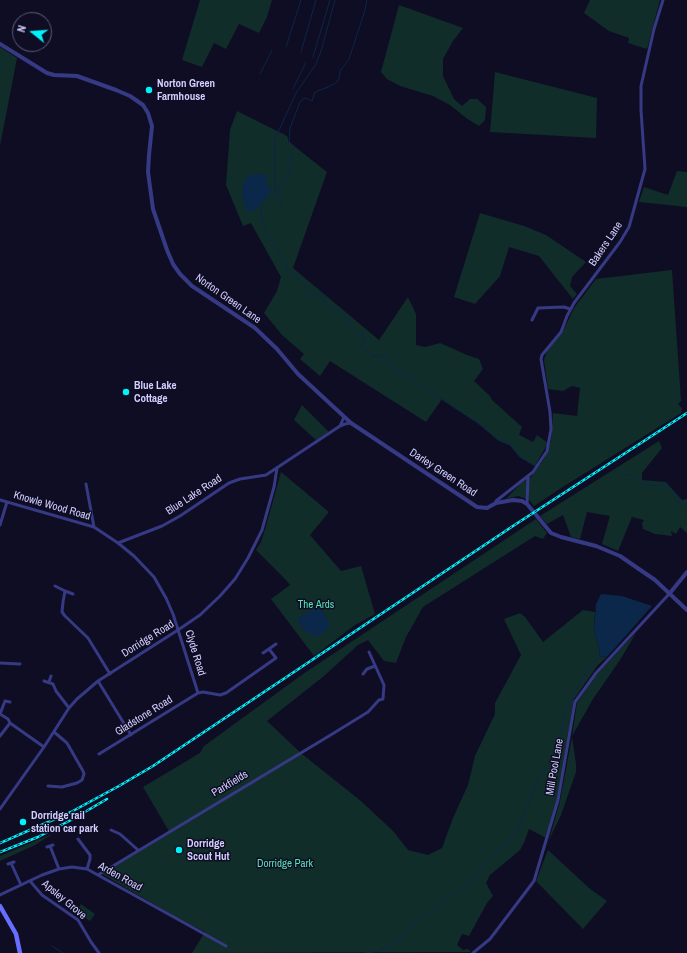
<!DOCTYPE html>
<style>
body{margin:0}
#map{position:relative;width:687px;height:953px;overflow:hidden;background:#0f0d23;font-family:"Archivo Narrow",sans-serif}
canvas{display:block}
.north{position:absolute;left:12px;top:12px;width:40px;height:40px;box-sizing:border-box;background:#0f0d23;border:1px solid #5d5b7b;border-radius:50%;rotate:287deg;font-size:11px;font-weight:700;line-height:16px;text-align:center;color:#d1cfff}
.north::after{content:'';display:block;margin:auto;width:14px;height:18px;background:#00f2fa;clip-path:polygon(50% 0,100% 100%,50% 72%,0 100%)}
</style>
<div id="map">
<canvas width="687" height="953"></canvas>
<div class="north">N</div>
</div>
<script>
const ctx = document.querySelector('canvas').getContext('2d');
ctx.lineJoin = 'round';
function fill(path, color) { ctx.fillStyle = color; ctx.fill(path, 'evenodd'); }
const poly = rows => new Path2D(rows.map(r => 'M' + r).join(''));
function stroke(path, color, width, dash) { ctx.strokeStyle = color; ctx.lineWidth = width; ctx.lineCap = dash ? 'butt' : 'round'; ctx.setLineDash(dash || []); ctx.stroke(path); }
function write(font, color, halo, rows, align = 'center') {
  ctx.font = font + ' "Archivo Narrow",sans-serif'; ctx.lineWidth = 3; ctx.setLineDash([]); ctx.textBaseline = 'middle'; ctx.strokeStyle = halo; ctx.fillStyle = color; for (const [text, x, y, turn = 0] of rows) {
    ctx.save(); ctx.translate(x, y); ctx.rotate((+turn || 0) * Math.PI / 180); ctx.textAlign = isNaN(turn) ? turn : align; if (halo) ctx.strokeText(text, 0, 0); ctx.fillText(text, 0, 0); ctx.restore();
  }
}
const green = poly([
 [200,0,272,0,267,17,259,33,239,24,226,49,214,43,202,67,182,60],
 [590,0,660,0,647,49,628,43,629,38,609,31,584,13],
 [399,5,463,28,453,41,443,59,443,76,454,99,462,106,470,99,477,99,486,107,485,120,479,126,466,118,450,105,433,96,400,86,387,79,381,72],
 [0,47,17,58,0,146],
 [495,72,597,98,596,138,490,132],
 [237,111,287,136,289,142,327,172,293,268,379,340,408,297,416,314,416,345,425,347,440,343,467,355,479,359,483,369,474,381,490,396,492,400,522,427,519,435,533,442,537,435,548,443,535,466,520,457,510,445,498,440,478,423,467,416,442,399,426,422,330,361,320,376,300,359,304,354,282,335,264,313,277,291,281,277,251,223,243,226,226,185,230,130],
 [677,171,687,172,687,207,639,202,644,187,668,195],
 [480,213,524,226,546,235,586,262,572,277,570,286,577,294,573,299,539,256,509,247,500,276,475,304,454,297],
 [672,270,681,401,678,404,682,408,681,413,558,490,534,506,529,500,518,496,506,499,521,483,531,477,544,459,551,441,553,413,577,416,580,388,572,386,563,391,548,389,544,360,547,351,563,331,574,308,596,279],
 [302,405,329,432,316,440,294,420],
 [659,441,662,448,642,473,642,480,666,482,682,500,687,499,687,533,680,527,676,534,671,531,672,536,655,534,643,529,642,523,644,520,632,517,618,551,602,544,610,516,587,512,580,539,571,537,563,515,547,524,540,516],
 [281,472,329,512,310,535,341,571,361,566,375,614,355,625,314,656,271,599,290,585,285,579,256,550,261,542,266,526],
 [536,519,547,533,543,539,535,536,423,607,406,637,396,663,384,661,368,640,358,645,324,676,267,721,302,754,361,801,394,832,408,850,428,855,442,848,453,818,468,785,475,756,495,714,495,703,521,655,504,619,520,613,525,617,543,642,583,610,595,612,594,631,599,648,600,656,607,657,598,665,574,699,557,800,546,838,529,829,524,843,520,850,490,875,486,883,493,896,487,903,469,936,462,934,457,945,463,950,468,949,471,952,192,953,205,932,174,916,102,874,170,833,143,787,200,753,204,746,303,674],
 [636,633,620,660,593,699,572,736,577,703,596,675],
 [572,737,576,764,576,772,561,815,549,840,560,801],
 [54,833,35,845,0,861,0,856],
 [548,850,589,888,607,901,583,929,536,881],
 [81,904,95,914,90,921,76,912]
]);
const water = poly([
 [257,174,265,174,267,177,266,184,270,188,271,192,257,209,249,212,246,209,242,195,243,183,249,176],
 [601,594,622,596,652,606,607,657,600,656,599,648,594,631,596,604],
 [314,609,319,609,323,612,327,619,329,624,329,628,319,636,313,636,305,631,299,624,298,618]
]);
const stream = poly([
 [367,0,365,10,352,50,349,59,340,71,339,79,336,83,328,87,315,92,312,101,306,98,303,99,300,102,290,128,289,142,293,145,290,171,278,191,266,203,261,210,261,217,266,230,292,277,300,279,305,284,308,294,311,295,322,293,325,296,324,302,329,308,340,313,345,316,352,329,359,334,365,335,361,346,372,356,380,356,383,358],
 [286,47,301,0],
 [301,52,316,0],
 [313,57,330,0],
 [260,74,272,50],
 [293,89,306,62],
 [270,188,276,189],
 [279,192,281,205],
 [275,193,275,139,296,93,316,64,321,51,335,0],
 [391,349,383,358,391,366,467,416,478,423,498,440,510,445,520,457,535,466],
 [621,473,634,476,638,482,645,485,662,486,666,483,681,502,684,505,687,503],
 [52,946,63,953],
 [365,953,378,951,404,937,413,924,430,911,441,906,451,894,470,885,487,861,513,837,521,823,539,775,550,763,556,750,565,715,577,687,593,662,602,657]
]);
const minor = poly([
 [532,320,538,308,564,307,570,309],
 [340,426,344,417],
 [86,484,94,527],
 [0,500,94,527,118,543,134,556,154,577,166,598,173,614,198,693],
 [496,503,496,501,533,472,547,451,551,429,550,412,541,359,542,355,561,332,567,316,574,303,620,242,629,227,645,169,641,110,641,86,654,29,663,0],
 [527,504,528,477],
 [0,525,7,502],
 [118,543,162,526,180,516,229,483,240,479,266,475,340,426,345,424,351,423],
 [55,586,65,591,63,602,62,612,65,616,88,638,110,674],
 [65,591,73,594],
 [263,653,276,644],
 [0,663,20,664],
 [363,674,367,669,375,666],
 [44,681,53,684,56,691,69,708],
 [98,681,131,735],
 [49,682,51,676],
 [10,702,5,701,0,714,8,719,10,723,44,747],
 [0,736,10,723],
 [99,754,198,693,203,692,220,695,226,693,276,658,269,649],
 [48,786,62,787,77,783,82,780,84,774,83,771,67,743,54,732],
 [0,809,44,747,69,708,77,699,98,681,178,630,200,615,220,596,235,579,248,558,262,530,274,487,277,468],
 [111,830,120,834,138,850],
 [78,839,90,855,90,859,87,869],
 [50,846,59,869],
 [47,847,53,845],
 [11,863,21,885],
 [8,864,14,862],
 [98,875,329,736,368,712,379,700,383,699,384,685,369,652],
 [30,881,42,895,78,920,91,942,99,953],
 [0,895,42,875,59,869,72,867,87,869,226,946],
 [473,953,490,939,534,881,558,800,575,702,596,673,670,593]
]);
const tertiary = poly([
 [0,44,47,73,54,75,77,76,116,90,130,96,143,105,148,113,152,126,149,155,148,172,153,209,167,250,173,264,180,274,192,286,255,328,277,349,298,374,351,423,477,507,487,508,496,503,513,500,522,501,527,504,551,533,561,537,596,546,620,556,655,580,687,610],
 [670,593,687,572]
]);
const secondary = poly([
 [0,906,16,934,20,953]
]);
const rail = poly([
 [0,843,71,812,119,786,153,766,513,526,687,413],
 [0,852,38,837,71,820,107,799]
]);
const markers = [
 [149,90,4,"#00f2fa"],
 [126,392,4,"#00f2fa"],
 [23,822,4,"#00f2fa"],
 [179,850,4,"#00f2fa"]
];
const poiNames = [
 ["Norton Green",157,84],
 ["Farmhouse",157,97],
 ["Blue Lake",134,386],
 ["Cottage",134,399],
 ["Dorridge rail",31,816],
 ["station car park",31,829],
 ["Dorridge",187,844],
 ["Scout Hut",187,857]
];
const streetNames = [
 ["Bakers Lane",606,244,-56],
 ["Norton Green Lane",228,299,35],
 ["Darley Green Road",443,473,33],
 ["Blue Lake Road",194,495,-33],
 ["Knowle Wood Road",52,506,16],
 ["Dorridge Road",148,639,-32],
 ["Clyde Road",195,653,73],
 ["Gladstone Road",144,716,-32],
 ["Mill Pool Lane",555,767,-80],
 ["Parkfields",230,784,-31],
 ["Arden Road",120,877,29],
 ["Apsley Grove",64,900,40]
];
const parkNames = [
 ["The Ards",316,605],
 ["Dorridge Park",285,864]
];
fill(green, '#102d2a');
fill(water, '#0b2749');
stroke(stream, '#0b2749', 1);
stroke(minor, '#363983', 3);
stroke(tertiary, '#363983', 4);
stroke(secondary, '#666dff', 4.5);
stroke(rail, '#00f2fa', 2.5);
stroke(rail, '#0f0d23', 1, [3]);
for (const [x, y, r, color] of markers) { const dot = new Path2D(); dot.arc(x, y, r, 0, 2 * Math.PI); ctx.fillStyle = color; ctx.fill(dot); stroke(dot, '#0f0d23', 1.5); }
write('bold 11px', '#d1cfff', '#0f0d23', poiNames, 'left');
write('11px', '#d1cfff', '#0f0d23', streetNames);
write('11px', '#57e3b6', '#0f0d23', parkNames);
</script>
